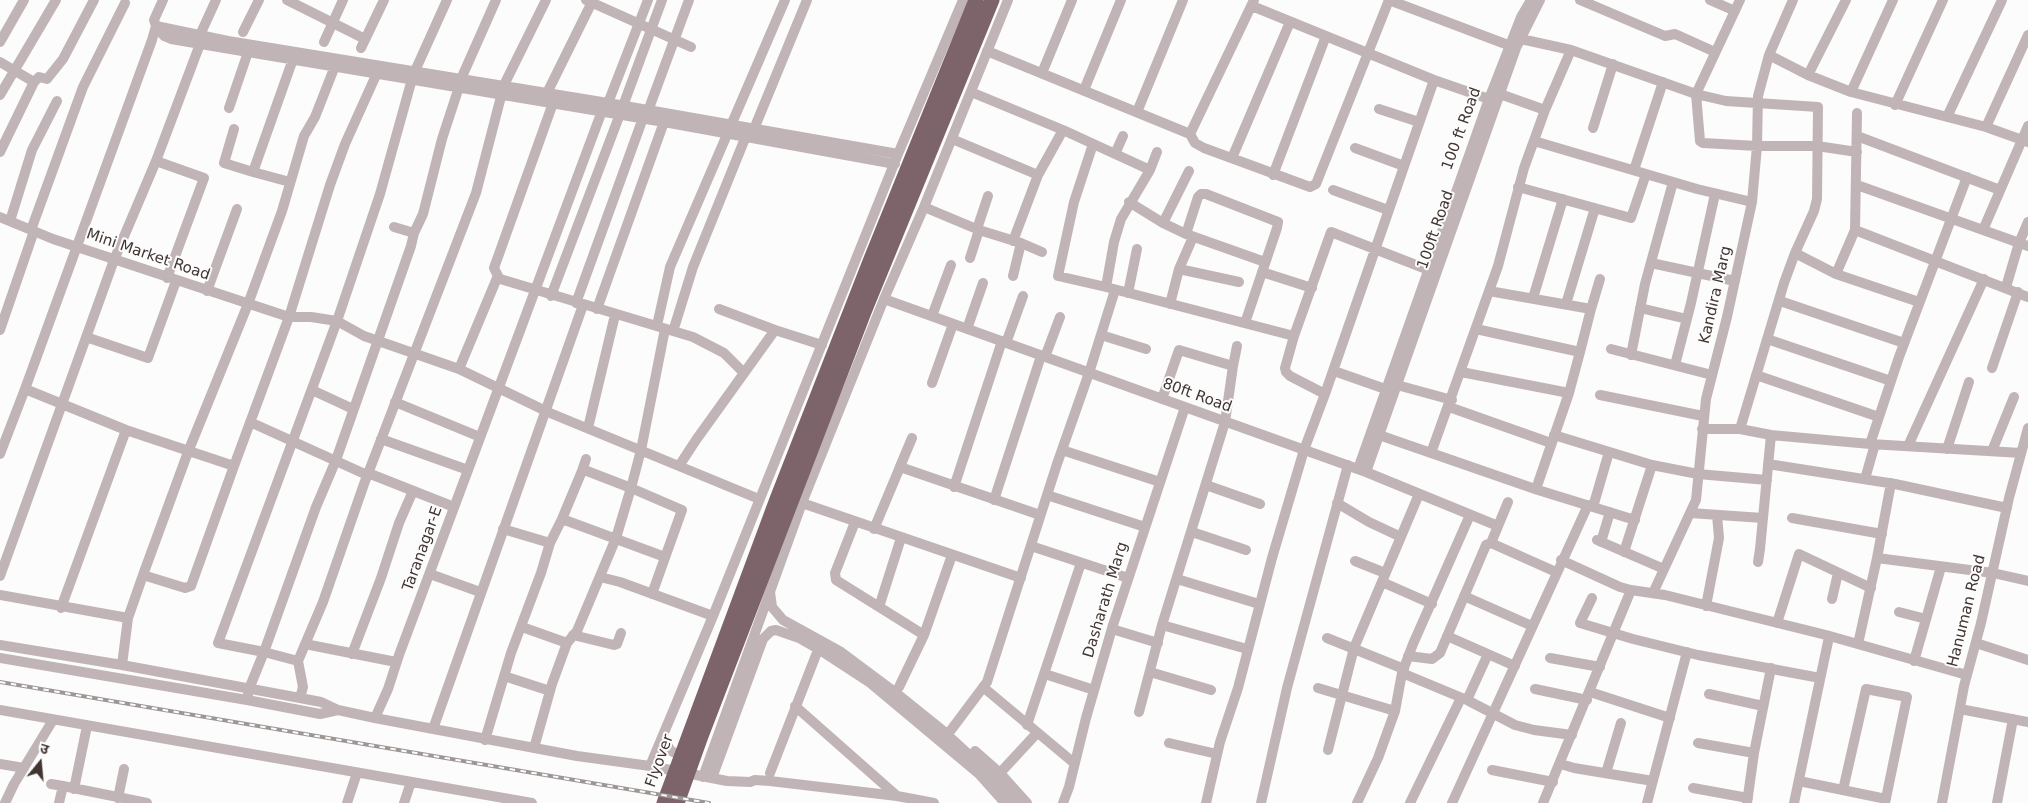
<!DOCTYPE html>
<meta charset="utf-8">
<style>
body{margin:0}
#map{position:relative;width:2028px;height:803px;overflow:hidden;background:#fcfcfc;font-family:"DejaVu Sans","Noto Sans Devanagari",sans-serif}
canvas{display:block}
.north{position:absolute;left:15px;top:738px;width:50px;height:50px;-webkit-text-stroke:4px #fcfcfc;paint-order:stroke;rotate:17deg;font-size:14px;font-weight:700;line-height:20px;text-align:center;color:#403531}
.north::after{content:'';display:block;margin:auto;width:18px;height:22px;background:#403531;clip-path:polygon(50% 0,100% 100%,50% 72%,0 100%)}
</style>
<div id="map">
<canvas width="2028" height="803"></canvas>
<div class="north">उ</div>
</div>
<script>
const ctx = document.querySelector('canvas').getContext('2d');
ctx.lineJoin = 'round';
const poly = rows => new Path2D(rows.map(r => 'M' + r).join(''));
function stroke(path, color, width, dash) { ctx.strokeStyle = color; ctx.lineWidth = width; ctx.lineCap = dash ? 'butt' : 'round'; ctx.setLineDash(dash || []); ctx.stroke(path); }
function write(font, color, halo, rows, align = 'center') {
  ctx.font = font + ' "DejaVu Sans",sans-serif'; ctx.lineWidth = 4; ctx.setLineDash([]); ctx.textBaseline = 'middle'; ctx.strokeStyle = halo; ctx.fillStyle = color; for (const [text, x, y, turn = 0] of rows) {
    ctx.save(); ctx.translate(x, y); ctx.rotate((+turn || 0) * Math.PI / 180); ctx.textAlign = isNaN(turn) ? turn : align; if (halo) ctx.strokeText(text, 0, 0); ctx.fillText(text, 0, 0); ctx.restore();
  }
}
const minor = poly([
 [287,0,365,39],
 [586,0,691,47],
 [1580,0,1665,36,1675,34,1715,52],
 [1710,0,1735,11],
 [1740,0,1696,94,1700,141,1703,143,1757,146,1817,146,1857,152],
 [1846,0,1808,75,1851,92,1986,127,2028,142],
 [1252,6,1434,80,1489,99],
 [156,26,164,36,171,39,664,122,895,164],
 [156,26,228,41,608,103,898,154],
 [243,32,259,0],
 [200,35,216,0],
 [1521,39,1571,50,1696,94,1726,101,1818,107,1817,199,1814,211,1795,253,1784,283,1740,429],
 [0,42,24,0],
 [324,42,343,0],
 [361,48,384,0],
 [987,51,1190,134,1195,143,1204,148,1310,187,1316,184,1389,0,1516,48],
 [1769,55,1808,75],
 [0,62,34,82],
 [415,71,447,0],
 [1042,73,1072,0],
 [461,79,496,0],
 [1084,90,1121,0],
 [971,92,1063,130,1150,170,1121,219,1114,242,1106,287],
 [1851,92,1893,0],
 [547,93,593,0],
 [1500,94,1545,110],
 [0,95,56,0],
 [608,103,648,0],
 [1895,105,1943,0],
 [623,106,662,0],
 [229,108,248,52],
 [1379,109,1419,122],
 [648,111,689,0],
 [1137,112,1183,0],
 [1947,117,2002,0],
 [1986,127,2028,35],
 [1593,128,1613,64],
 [234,129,224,163,253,172],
 [754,129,807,0],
 [1190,134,1254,0],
 [1857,136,2000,190],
 [952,139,1038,175],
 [1534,141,1697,189,1752,202],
 [1093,144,1074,202,1058,276,1106,287,1294,336],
 [1355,148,1404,166],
 [0,152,34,82,39,77,47,79,63,59,94,0],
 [1115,154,1123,136],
 [1232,158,1290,22],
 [156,161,204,178,167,278],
 [1150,170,1157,152],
 [1634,170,1663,82],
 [1273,175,1326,36],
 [290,182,253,172,293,59],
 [1857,185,2028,246],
 [1518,187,1631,218,1646,174],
 [1333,190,1388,210],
 [1129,202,1163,223,1186,234,1265,262],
 [924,207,979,230,1021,243,1042,252],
 [0,217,53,239,289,317,311,317,337,321,364,336,459,369,550,413,759,499],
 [10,221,32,150,57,101],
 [1163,223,1189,171],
 [977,229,988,196],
 [31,230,83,87,125,3],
 [1855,230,2028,297],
 [1983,230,2028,126],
 [414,233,423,214,442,139,459,87],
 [1186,234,1198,197,1201,194,1206,194,1278,222,1277,228,1245,323],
 [1013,241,1038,175,1063,130],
 [1795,253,1836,274,1919,302],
 [970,258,979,230],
 [1651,263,1735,281],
 [1179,269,1239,282],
 [1262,272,1312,288],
 [1836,274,1855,230,1857,113],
 [1013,276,1021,243],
 [499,278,494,268,553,103],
 [2006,287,2019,243,2028,222],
 [207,291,237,209],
 [1128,293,1137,249],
 [551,296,620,114],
 [1533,298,1563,199],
 [884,299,1366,472,1498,526],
 [1780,301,1904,343],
 [576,303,643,118],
 [1170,304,1179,269,1193,237],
 [1566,304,1595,208],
 [1640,308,1687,319],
 [597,309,664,122],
 [719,309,775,330,822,345],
 [1591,309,1600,279],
 [932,316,951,265],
 [658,321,670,267,785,0],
 [675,325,693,267,746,136],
 [967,329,983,283],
 [1476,329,1580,352,1591,309,1489,291],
 [0,330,34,231],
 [1101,335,1146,349],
 [86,337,148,358,176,281],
 [1767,339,1891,381],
 [1006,343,1023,296],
 [1611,349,1712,375],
 [1631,355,1645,284,1673,182],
 [1045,357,1060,317],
 [1675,365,1691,303,1715,194],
 [1233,366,1237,346],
 [1992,368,2018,292],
 [459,369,497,278,693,337,724,353,744,373],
 [1334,371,1391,391],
 [1461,372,1569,393],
 [1756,375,1879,417],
 [932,383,953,324],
 [1397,385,1452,400],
 [25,389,152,40,156,26,154,20,163,0],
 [312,390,353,409],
 [1325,394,1290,376,1286,372,1285,368,1294,336,1331,232,1434,272],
 [1600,395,1703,416],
 [395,402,480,437],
 [1449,407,1551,443],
 [250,422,367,475],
 [588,428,615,315],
 [1702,429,1740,429,1771,435,1870,444,2021,453],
 [1379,435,1538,490,1635,520],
 [1554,435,1652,465,1698,474,1767,480],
 [381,439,468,470],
 [1870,444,1899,357,1967,177],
 [1908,446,1984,279],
 [1947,449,1969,382],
 [1062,450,1160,482],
 [1992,451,2014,397],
 [1431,453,1498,266,1524,168,1545,110,1571,50],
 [0,454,25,389,126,430],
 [1768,464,1895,484,2007,508],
 [234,466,289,317,330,185,345,144,377,73],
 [679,466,696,440,775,330],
 [899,469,912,438],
 [1358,469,1489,99,1521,17,1531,0],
 [582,471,586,459],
 [1366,472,1516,48,1540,0],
 [368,473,454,507],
 [1865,479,1875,444],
 [1206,485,1260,504],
 [954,487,1002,341],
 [1536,489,1569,393,1580,352],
 [1047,495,1145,527],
 [994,500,1041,356],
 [802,503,1021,578],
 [1337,503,1369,522,1401,537],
 [1593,507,1609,452],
 [1690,513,1763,518],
 [1792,518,1882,534],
 [562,519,665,557],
 [855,522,835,573,836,580,924,635],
 [503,529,550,543],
 [874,529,900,467,1040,515],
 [1192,532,1246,550],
 [1597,540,1664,569],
 [1601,542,1610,512],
 [1491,543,1556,572],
 [1031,546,1128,578],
 [1624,552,1652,465],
 [1877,558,1993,573,2028,581],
 [1561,560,1620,587,1631,590,1665,595,1826,635,1967,675],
 [1355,561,1385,573],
 [1758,562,1760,549,1771,435],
 [430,574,480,592],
 [0,576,114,260,156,161,200,44],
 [600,577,620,582,713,616],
 [1177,579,1259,604],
 [1382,582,1432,604],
 [770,592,772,607,783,620,841,652,896,693,942,730,991,775,1015,803],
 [1653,593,1696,500,1706,399,1727,317,1752,202,1757,146,1758,96,1769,55,1793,0],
 [0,595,128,618],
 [1464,596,1532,626],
 [1592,598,1580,623,1633,639,1698,655,1820,678],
 [1832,599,1838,573],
 [1706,606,1719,538,1717,515],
 [879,607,901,538],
 [61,608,126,430,234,466,191,586,185,588,143,575],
 [1899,612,1926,619],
 [1777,623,1799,554,1871,588],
 [1162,625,1247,649],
 [522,627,567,643],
 [1112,629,1158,643],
 [573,635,614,645,617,644,621,633],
 [1447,636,1515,666],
 [1327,638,1404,669],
 [1976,643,2028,660],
 [305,644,396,662],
 [1858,644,1877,558,1891,483],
 [0,645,122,665,300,698,321,702,338,710,375,718,577,756,650,766,727,781,750,782,755,780,770,781,897,796,934,803],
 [352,654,381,578,399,523,413,491],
 [1408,656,1432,659,1440,653,1486,545,1491,543,1508,502],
 [0,658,247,700,320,714,338,710],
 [1550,658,1600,667],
 [298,661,264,652,218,643,337,321,380,194,412,79],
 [1914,661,1941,567],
 [122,665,128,618,143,575,188,452,248,304,282,211,304,136,315,117,335,66],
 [1150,672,1211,690],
 [1402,673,1467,700,1515,725,1534,730,1572,735],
 [1045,674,1094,690],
 [504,676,550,691],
 [899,687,924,635,952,555],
 [983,687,1074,763],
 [1318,688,1395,711],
 [1535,689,1587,700],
 [1590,692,1670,718],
 [1709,694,1763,706],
 [300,698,303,687,298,661,323,602,364,484,476,193,504,85,546,0],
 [247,700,249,689,264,652,316,507,336,460,411,246,414,233,394,227],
 [1467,700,1488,654],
 [795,706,897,796],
 [1960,709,2028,722],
 [0,710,532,803],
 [1139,712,1162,625,1225,422,1233,366,1179,350,1162,399],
 [375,718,388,689,399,655,602,111],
 [1027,725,1081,563],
 [433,729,583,305],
 [951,730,987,682,1057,464,1089,373,1115,290],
 [662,737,671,751,686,758],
 [485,740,511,653,541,573,550,543,562,519,582,471,587,471,631,488,682,510,652,594],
 [1169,743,1217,754],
 [1698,743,1754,753],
 [534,748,552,684,567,643,577,631,616,538,631,488,641,450,665,329],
 [1328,750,1354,648,1419,494],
 [975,751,1000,773,1027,803],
 [0,764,24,768],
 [1561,764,1574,768,1653,781],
 [650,766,713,616,898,154,963,0],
 [1492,770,1553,782],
 [770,773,816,655],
 [1000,773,1037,733],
 [1606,773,1621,723],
 [703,777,802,503,884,299,924,207,1008,0],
 [712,778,763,639,771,631,776,630,799,638,820,650,869,682,979,774,1005,803],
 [1799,781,1886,799],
 [51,784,63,786],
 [1693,788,1748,798],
 [74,789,87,726],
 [1843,790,1866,689,1907,697,1885,803],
 [118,798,124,769],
 [5,803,14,784,53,720],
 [59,803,63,786,147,803],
 [347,803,357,773],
 [404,803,411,782],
 [1063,803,1069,787,1086,718,1113,625,1185,407],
 [1206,803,1220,742,1238,688,1272,558,1304,450,1325,394,1434,80],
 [1261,803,1287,688,1348,465],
 [1357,803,1378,758,1395,711,1402,673,1413,644,1470,515],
 [1410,803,1461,698],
 [1452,803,1588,505],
 [1543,803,1631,590],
 [1647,803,1687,652],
 [1747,803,1754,753,1771,668],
 [1794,803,1829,637],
 [1942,803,1964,686,1981,623,2009,498,2028,428],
 [1997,803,2013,719]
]);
const highway = poly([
 [664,803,777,499,871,259,976,0],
 [677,803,701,736,864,312,992,0]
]);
const rail = poly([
 [0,682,709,803]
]);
const streetNames = [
 ["100 ft Road",1462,129,-70],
 ["100ft Road",1436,230,-71],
 ["Mini Market Road",148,255,19],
 ["Kandira Marg",1716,295,-77],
 ["80ft Road",1197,396,20],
 ["Taranagar-E",423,549,-70],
 ["Dasharath Marg",1106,600,-73],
 ["Hanuman Road",1967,611,-76],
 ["Flyover",660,761,-70]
];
stroke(minor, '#c1b4b7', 10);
stroke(highway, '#7d636a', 15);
stroke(rail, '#9c9795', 4);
stroke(rail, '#fcfcfc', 2, [5.5]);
write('15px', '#403531', '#fcfcfc', streetNames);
</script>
